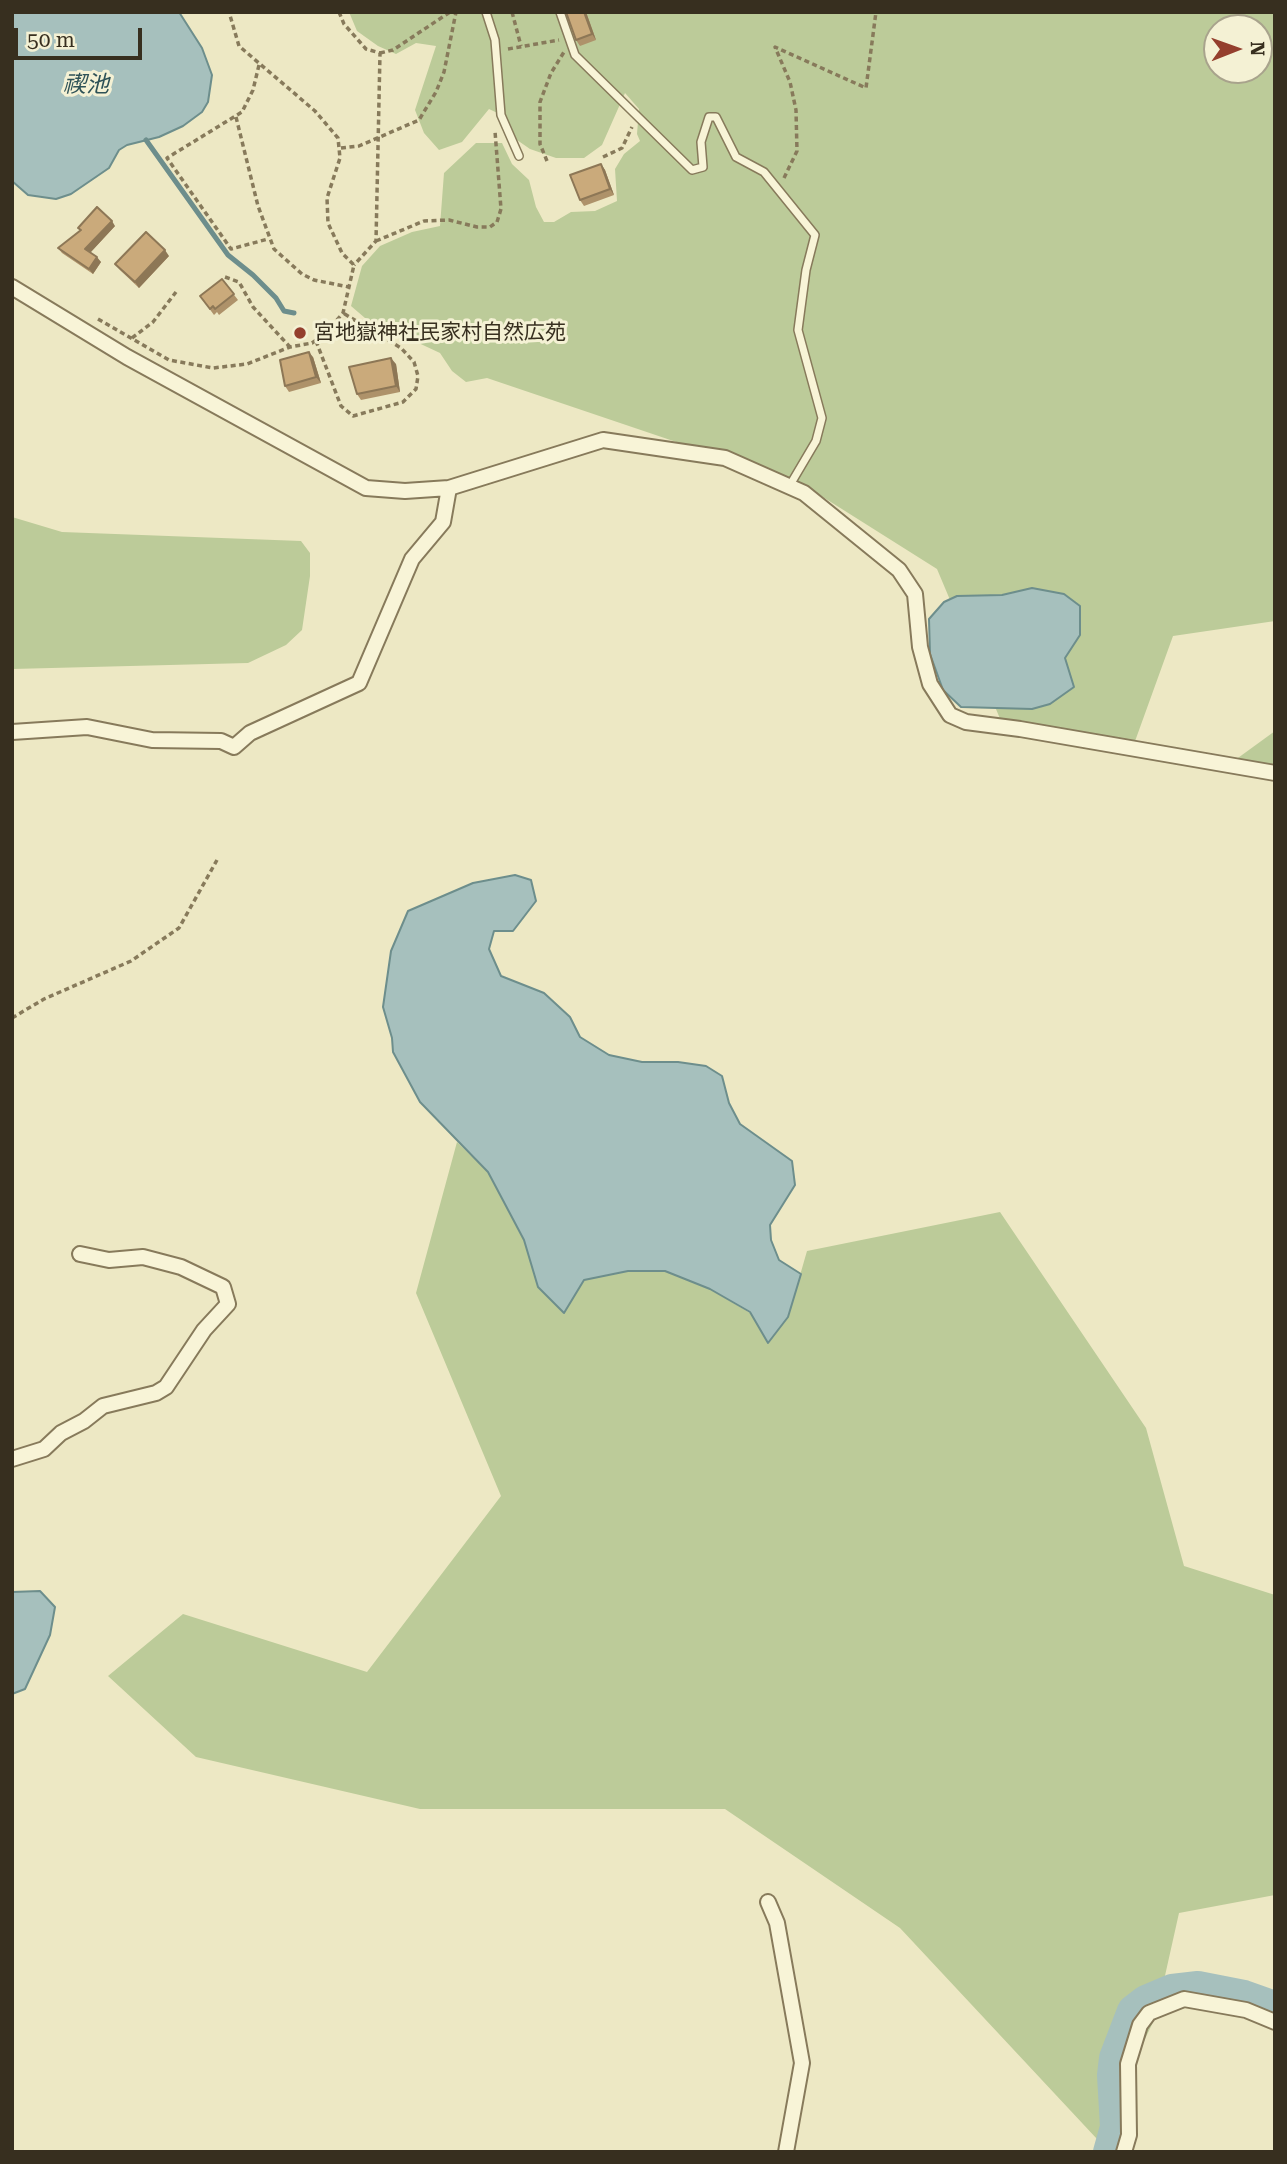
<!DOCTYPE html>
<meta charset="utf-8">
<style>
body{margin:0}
#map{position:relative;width:1287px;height:2164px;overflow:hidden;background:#ede8c4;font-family:"Roboto Serif",serif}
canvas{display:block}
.frame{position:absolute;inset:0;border:14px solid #372f1f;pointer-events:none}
.north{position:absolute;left:1203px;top:14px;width:70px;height:70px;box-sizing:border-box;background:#f4f1d4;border:2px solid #a8a38c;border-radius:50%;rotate:89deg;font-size:19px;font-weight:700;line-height:28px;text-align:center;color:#372f1f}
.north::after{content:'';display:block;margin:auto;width:24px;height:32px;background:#943f2d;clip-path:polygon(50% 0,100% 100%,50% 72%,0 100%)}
.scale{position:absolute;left:14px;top:28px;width:128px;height:32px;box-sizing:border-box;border:4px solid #372f1f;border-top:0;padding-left:9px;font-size:21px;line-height:24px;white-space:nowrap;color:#372f1f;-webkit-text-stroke:5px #f4f1d4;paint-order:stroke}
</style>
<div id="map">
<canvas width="1287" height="2164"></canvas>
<div class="frame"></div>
<div class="north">N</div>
<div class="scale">50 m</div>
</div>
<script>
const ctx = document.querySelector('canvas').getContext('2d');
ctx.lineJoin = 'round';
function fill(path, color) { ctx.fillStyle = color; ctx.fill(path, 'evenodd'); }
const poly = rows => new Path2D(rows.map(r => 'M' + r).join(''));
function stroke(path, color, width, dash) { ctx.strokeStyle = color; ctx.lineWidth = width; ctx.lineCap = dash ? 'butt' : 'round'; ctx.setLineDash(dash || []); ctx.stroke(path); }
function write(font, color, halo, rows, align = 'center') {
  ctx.font = font + ' "Roboto Serif","Noto Sans JP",serif'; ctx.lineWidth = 6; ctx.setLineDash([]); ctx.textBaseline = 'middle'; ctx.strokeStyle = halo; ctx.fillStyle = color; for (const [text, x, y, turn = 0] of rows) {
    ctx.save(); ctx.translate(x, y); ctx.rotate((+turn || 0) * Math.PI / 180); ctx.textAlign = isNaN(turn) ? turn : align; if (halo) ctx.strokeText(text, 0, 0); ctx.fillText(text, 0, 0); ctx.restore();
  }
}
const green = poly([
 [349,12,1275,12,1275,621,1173,636,1134,744,1001,721,937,569,807,487,762,466,697,449,487,378,466,382,452,371,440,353,365,318,351,306,362,266,380,246,412,232,440,226,444,173,476,143,502,143,512,164,529,180,536,207,544,222,554,222,571,212,595,211,617,201,615,169,624,154,640,141,637,134,639,109,625,93,602,145,584,158,556,158,530,149,517,140,506,117,489,109,462,142,439,150,424,133,415,110,436,46,416,43,396,54,378,46,357,31],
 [1217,28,1259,28,1259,70,1217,70],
 [12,517,62,532,301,541,310,553,310,576,302,630,286,645,248,663,12,669],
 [1275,731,1275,771,1231,763],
 [457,1142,488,1172,524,1240,538,1287,564,1312,584,1280,628,1271,665,1271,710,1289,750,1313,788,1317,807,1251,1000,1212,1146,1428,1184,1566,1275,1595,1275,1895,1179,1913,1156,2016,1097,2139,900,1928,725,1809,420,1809,196,1757,108,1676,183,1614,367,1672,501,1496,416,1293]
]);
const water = poly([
 [12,12,179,12,202,48,212,75,208,102,202,112,183,126,159,137,127,145,119,150,109,168,71,194,56,199,28,195,12,181,12,12],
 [1032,588,1064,594,1080,606,1080,635,1065,658,1074,687,1050,704,1032,709,961,707,943,690,930,654,929,619,944,602,957,596,1002,595,1032,588],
 [515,875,531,880,536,901,513,931,494,931,489,949,501,976,544,993,570,1017,580,1037,609,1055,642,1062,678,1062,706,1066,722,1076,729,1103,740,1124,792,1161,795,1185,770,1225,771,1240,779,1260,801,1274,788,1317,768,1343,750,1312,710,1289,665,1271,628,1271,584,1280,564,1313,538,1287,524,1240,488,1172,420,1102,393,1052,392,1038,383,1007,391,951,408,911,473,883,515,875],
 [40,1591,55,1607,50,1635,25,1689,12,1694,12,1592,40,1591]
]);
const stream = poly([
 [146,140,228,255,253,275,276,298,284,311,294,313]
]);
const river = poly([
 [1109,2152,1116,2127,1113,2075,1115,2058,1133,2011,1146,2001,1172,1990,1198,1987,1244,1996,1275,2007]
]);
const path = poly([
 [339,12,344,24,366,49,380,53,376,241,354,265],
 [512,12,521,46],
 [508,49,559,40],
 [380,53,393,50,450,12],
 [259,65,253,90,242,112,167,158,231,249,268,239],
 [236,117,258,206,274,249,302,274,314,280,349,287],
 [341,148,359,146,419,120,436,92,444,72,456,12],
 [603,157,622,148,632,127],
 [547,161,540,144,540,102,551,73,564,52],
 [784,178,797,151,796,110,790,82,775,47,866,88,876,12],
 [376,241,424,221,449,220,477,227,490,227,497,222,501,209,495,131],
 [225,277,239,282,253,307,290,347],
 [98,319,169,360,213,368,247,364,290,347,312,343,326,333,343,313,354,265,342,253,328,223,327,198,340,158,338,138,315,111,239,46,229,12],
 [132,338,153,322,176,292],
 [316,341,341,406,353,416,403,402,416,389,418,376,414,362,401,348,343,313],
 [12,1018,44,999,131,961,179,928,217,860]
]);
const service = poly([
 [486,12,495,40,501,115,519,156],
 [560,12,575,55,692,170,703,167,701,142,709,117,716,117,736,157,764,172,815,235,806,270,798,330,822,418,816,441,790,485]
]);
const minor = poly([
 [12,287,127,357,366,488,405,491,449,488,603,440,725,458,804,493,899,570,915,594,920,647,930,684,950,715,966,722,1020,729,1275,773],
 [12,732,87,727,152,740,221,741,234,747,250,733,359,683,412,559,443,522,449,488],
 [12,1459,44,1449,61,1433,84,1421,103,1406,156,1393,166,1387,204,1330,228,1304,223,1287,181,1267,143,1257,109,1260,80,1254],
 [768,1902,777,1923,802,2063,786,2152],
 [1124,2152,1129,2135,1128,2064,1140,2025,1149,2013,1184,1999,1246,2010,1275,2022]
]);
const wall = poly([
 [586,12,596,40,580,46,576,40],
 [601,164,605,170,614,195,584,206,580,200],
 [115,226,90,253,101,262,93,274,62,253,58,248,80,231,78,228],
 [169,256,139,288,120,270,115,264],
 [222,279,238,300,219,315,217,312,214,315,200,296],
 [313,357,321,383,289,392,285,386],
 [396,364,400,392,361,400,357,394]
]);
const shadedWall = poly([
 [584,12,586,12,596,40,592,34],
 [601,164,605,170,614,195,610,189],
 [112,221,115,226,89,254,85,249],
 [165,250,169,256,139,288,135,282],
 [97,257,101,262,93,274,89,269],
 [309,352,313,357,321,383,316,377],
 [391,358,396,364,400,392,396,386]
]);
const building = poly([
 [566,12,584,12,592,34,576,40,566,12],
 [601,164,610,189,580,200,570,175,601,164],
 [97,207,112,221,85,249,97,257,89,269,58,248,81,230,78,228,97,207],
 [146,232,165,250,135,282,115,264,146,232],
 [222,279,234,294,215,309,213,306,210,309,200,296,222,279],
 [309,352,316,377,285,386,280,360,309,352],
 [391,358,396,386,357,394,349,367,391,358]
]);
const markers = [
 [300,333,7,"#943f2d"]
];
const poiNames = [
 ["宮地嶽神社民家村自然広苑",314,333]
];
const waterNames = [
 ["禊池",86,85]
];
fill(green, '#bccb99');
fill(water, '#a6c0bd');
stroke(water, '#6d8e8c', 2);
stroke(stream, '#6d8e8c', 5);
stroke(river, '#a6c0bd', 32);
stroke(service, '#877a5b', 10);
stroke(minor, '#877a5b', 18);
stroke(path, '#877a5b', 3.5, [5, 3.5]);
stroke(service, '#f8f4d7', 7);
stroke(minor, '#f8f4d7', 14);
fill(wall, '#ae926a');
fill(shadedWall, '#8d7756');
fill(building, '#caaa7b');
stroke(building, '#8d7756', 2);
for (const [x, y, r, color] of markers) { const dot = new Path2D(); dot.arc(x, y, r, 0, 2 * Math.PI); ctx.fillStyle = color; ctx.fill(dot); stroke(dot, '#f4f1d4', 2.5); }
write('21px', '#372f1f', '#f4f1d4', poiNames, 'left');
write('italic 23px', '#2e5257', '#f4f1d4', waterNames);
</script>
